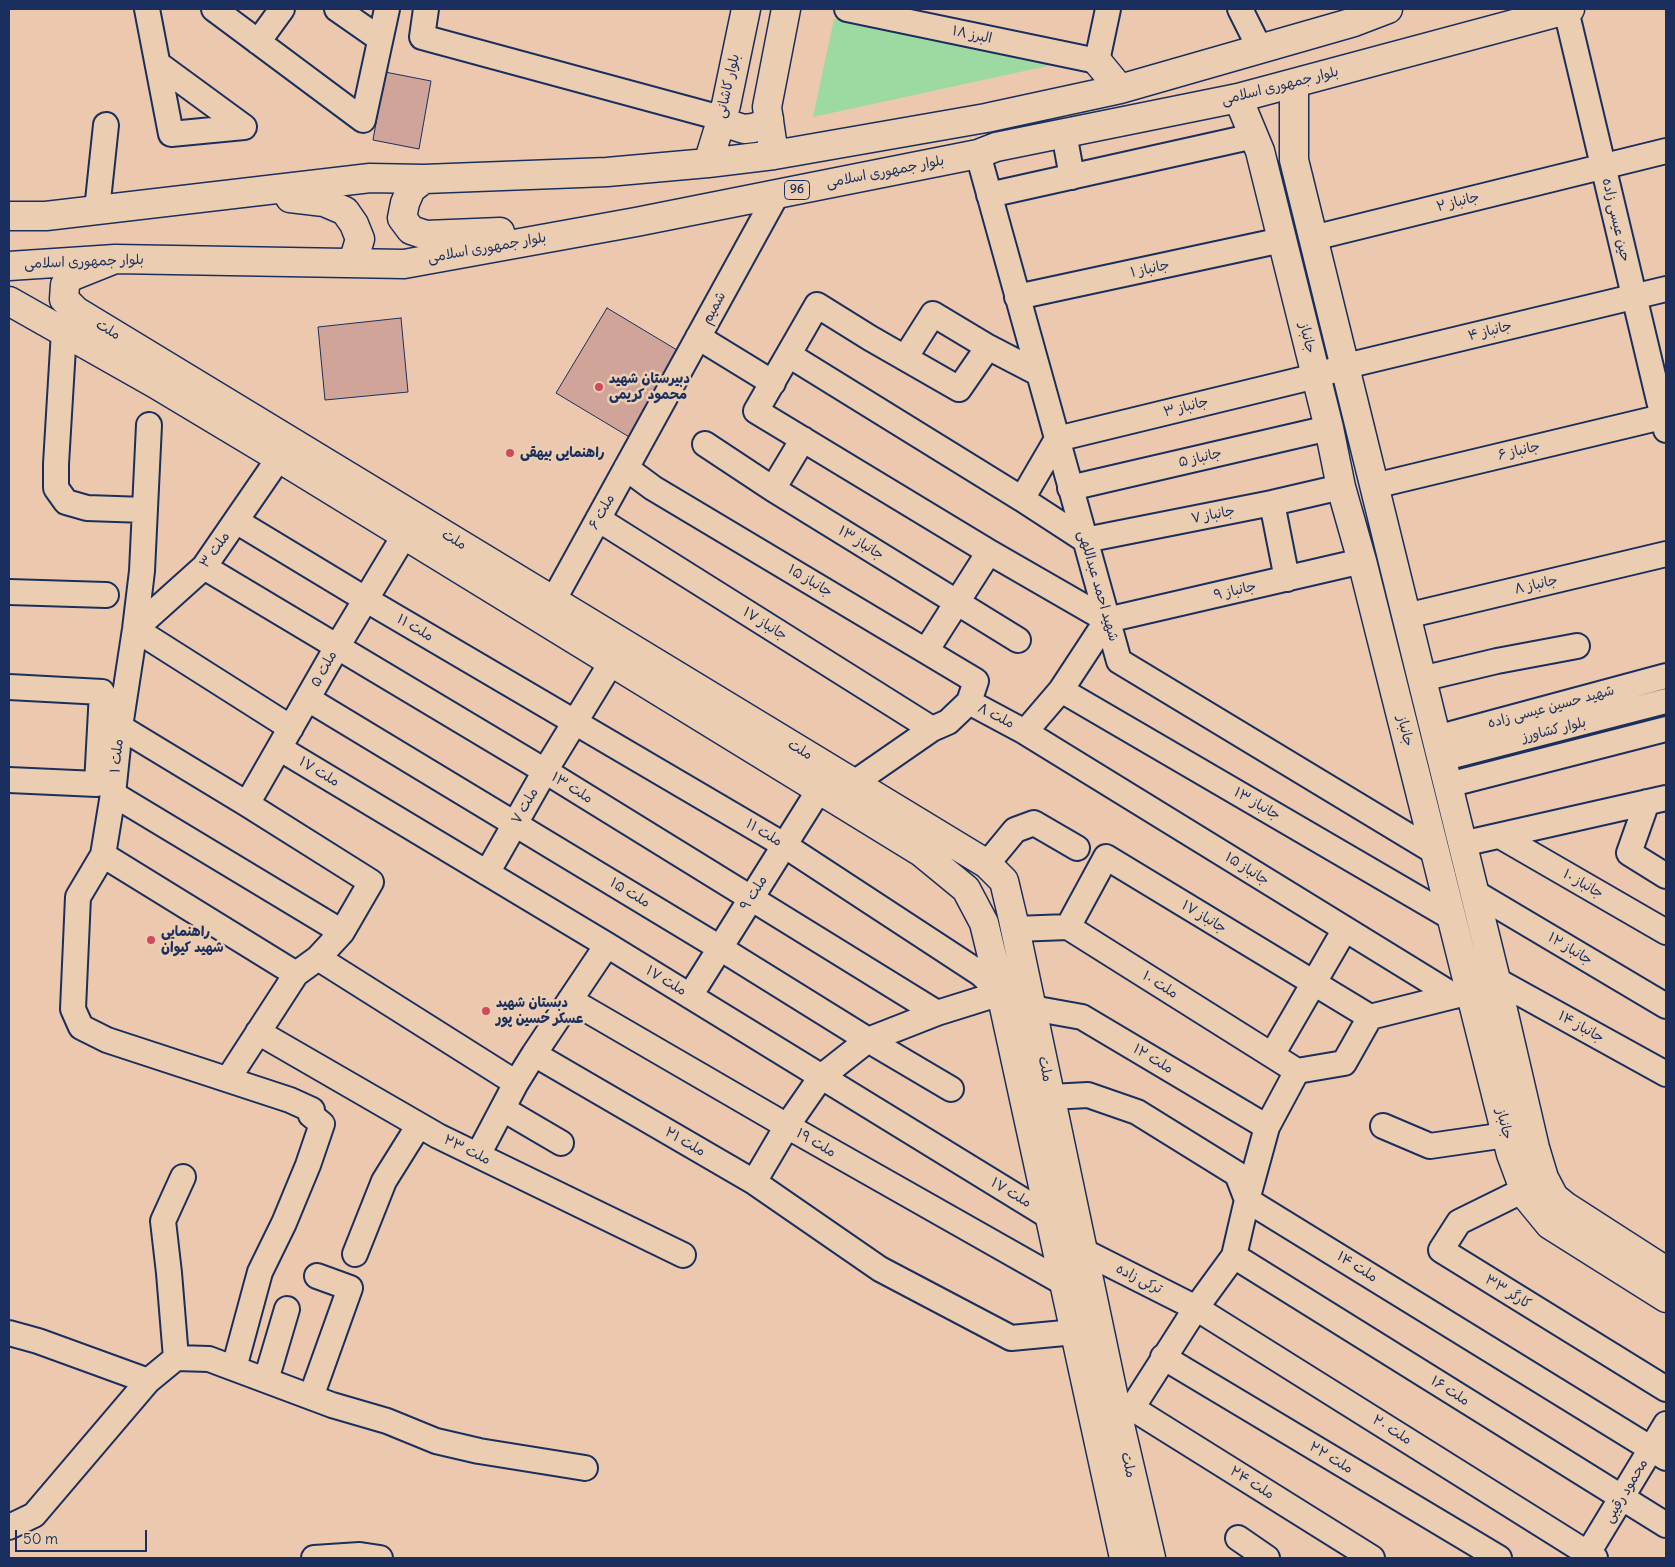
<!DOCTYPE html>
<meta charset="utf-8">
<style>
body{margin:0}
#map{position:relative;width:1675px;height:1567px;overflow:hidden;background:#ecc9ae;font-family:Delius,sans-serif}
canvas{display:block}
.frame{position:absolute;inset:0;border:10px solid #1b2f5e;pointer-events:none}
.scale{position:absolute;left:15px;top:1530px;width:132px;height:22px;box-sizing:border-box;border:2px solid #1b2f5e;border-top:0;padding-left:6px;font-size:15px;line-height:18px;white-space:nowrap;color:#1b2f5e;-webkit-text-stroke:4px #ebceb1;paint-order:stroke}
</style>
<div id="map">
<canvas width="1675" height="1567"></canvas>
<div class="frame"></div>
<div class="scale">50 m</div>
</div>
<script>
const ctx = document.querySelector('canvas').getContext('2d');
ctx.lineJoin = 'round';
function fill(path, color) { ctx.fillStyle = color; ctx.fill(path, 'evenodd'); }
const poly = rows => new Path2D(rows.map(r => 'M' + r).join(''));
function stroke(path, color, width, dash) { ctx.strokeStyle = color; ctx.lineWidth = width; ctx.lineCap = dash ? 'butt' : 'round'; ctx.setLineDash(dash || []); ctx.stroke(path); }
function write(font, color, halo, rows, align = 'center') {
  ctx.font = font + ' Delius,"Playpen Sans Arabic",sans-serif'; ctx.lineWidth = 5; ctx.setLineDash([]); ctx.textBaseline = 'middle'; ctx.strokeStyle = halo; ctx.fillStyle = color; for (const [text, x, y, turn = 0] of rows) {
    ctx.save(); ctx.translate(x, y); ctx.rotate((+turn || 0) * Math.PI / 180); ctx.textAlign = isNaN(turn) ? turn : align; if (halo) ctx.strokeText(text, 0, 0); ctx.fillText(text, 0, 0); ctx.restore();
  }
}
const green = poly([
 [834,19,1052,65,813,117]
]);
const building = poly([
 [385,72,431,81,419,149,373,140,385,72],
 [607,308,682,353,631,438,556,393,607,308],
 [401,318,408,392,325,400,318,327,401,318]
]);
const minor = poly([
 [147,9,171,134,244,127,158,64],
 [214,9,363,120,387,9],
 [337,9,380,39],
 [426,9,422,37,721,118],
 [847,9,1097,61,1108,9],
 [1240,9,1260,49],
 [1566,10,1666,430],
 [258,42,282,9],
 [1064,133,1072,177],
 [978,154,1119,661,1435,852],
 [989,195,1254,136],
 [97,210,106,125],
 [1313,238,1666,151],
 [1017,297,1282,240],
 [64,331,56,464,56,488,66,502,87,508,145,510],
 [698,337,773,383],
 [789,355,1022,499,1085,540,1272,503,1341,487],
 [905,358,933,314,988,347],
 [1038,373,988,347,959,389,870,338,817,305,756,411,989,552,1107,620],
 [149,425,142,571,135,629,120,727,113,794,103,855,78,897,73,1009,81,1027,107,1040,290,1100,312,1110,311,1115,322,1124,308,1165,284,1223,260,1272,234,1368],
 [705,444,773,489,1018,640],
 [279,458,204,567,135,629,291,728],
 [626,468,653,488,976,681,969,702],
 [1374,486,1666,416],
 [1070,488,1329,428],
 [773,489,803,439],
 [1022,499,1057,439,1316,376,1346,366,1666,289],
 [1272,503,1287,579],
 [598,519,932,729],
 [236,521,365,599,784,845,981,974,1001,993,937,1013,868,1040,821,1077,787,1126,754,1182],
 [204,567,545,771,937,1013],
 [9,592,106,595],
 [553,601,777,194],
 [1406,616,1666,554],
 [1107,620,1362,561],
 [926,651,989,552],
 [1421,679,1497,661,1577,646],
 [9,687,102,692,97,784,9,780],
 [1061,690,1452,918],
 [308,699,720,948,868,1040,951,1089],
 [120,727,247,804,371,882,342,932,318,958,296,974,228,1079],
 [1025,732,1454,996,1463,994],
 [1436,738,1666,676],
 [279,748,607,945,1050,1217],
 [1441,759,1666,701],
 [854,783,932,729,948,722,969,702,1025,732,1061,690,1107,620],
 [1448,785,1666,729],
 [113,794,342,932],
 [1647,802,1629,853,1666,876],
 [247,804,337,647,404,536],
 [1500,836,1666,932],
 [1462,844,1666,798],
 [103,855,296,974],
 [987,864,1015,830,1034,823,1077,848],
 [487,873,545,771,611,663],
 [1474,892,1666,1006],
 [1068,927,1106,857,1370,1017],
 [1015,929,1068,927,1297,1071],
 [318,958,516,1083,534,1054,754,1182,880,1269,1011,1338,1075,1332],
 [1496,980,1666,1074],
 [690,996,819,790],
 [570,1000,787,1126,1064,1283],
 [1032,1008,1082,1017,1267,1127],
 [258,1032,438,1136,683,1255],
 [534,1054,607,945],
 [1272,1055,1345,929],
 [1051,1097,1088,1095,1137,1112,1237,1174,1247,1200,1666,1458],
 [503,1109,561,1143],
 [1383,1126,1430,1146,1506,1135],
 [478,1155,516,1083],
 [1524,1190,1459,1222,1441,1250,1666,1389],
 [1083,1251,1196,1308,1595,1558],
 [355,1254,384,1181,419,1125],
 [1234,1256,1666,1525],
 [9,1333,38,1341,148,1381],
 [1163,1357,1499,1558],
 [176,1358,169,1273,163,1221,183,1177],
 [266,1380,287,1309],
 [311,1397,350,1288,317,1276],
 [1116,1408,1132,1408,1196,1308,1234,1256,1247,1200,1267,1127,1297,1071,1344,1063,1370,1017,1454,996],
 [1132,1408,1372,1558],
 [9,1527,34,1515,148,1381,176,1358,209,1359,332,1405,387,1421,436,1441,479,1451,585,1468],
 [1238,1538,1267,1558],
 [314,1558,360,1555,380,1558],
 [1585,1558,1666,1424]
]);
const major = poly([
 [1097,61,1120,89],
 [1294,84,1294,160,1496,980,1535,1148,1544,1178,1554,1197,1565,1206,1666,1271],
 [1238,98,1260,151,1329,428,1341,487,1362,561,1511,1154,1527,1197,1550,1225,1666,1298],
 [721,118,728,124,744,129,753,128,762,125,769,119],
 [774,155,767,107,786,9],
 [708,163,726,105,746,9],
 [424,179,411,189,405,203,402,218,411,230,426,235,500,232],
 [290,198,324,202,345,211,354,224,360,239,353,262],
 [9,216,46,216,370,178,424,179,607,172,708,163,774,155,986,118,1120,89,1354,22,1388,9],
 [115,259,70,277,65,285,64,299,76,311,987,864,1004,881,1013,919,1116,1408,1151,1558],
 [9,266,115,259,404,264,636,222,978,154,996,147,1238,98,1570,9],
 [9,301,154,383,279,458,921,852,966,889,984,923,1001,993,1124,1558]
]);
const markers = [
 [599,387,5,"#d1495b"],
 [510,453,5,"#d1495b"],
 [151,940,5,"#d1495b"],
 [486,1011,5,"#d1495b"]
];
const shields = [
 [797,190,25]
];
const shieldNames = [
 ["96",797,190]
];
const streetNames = [
 ["البرز ۱۸",972,35,12],
 ["بلوار کاشانی",728,86,-77],
 ["بلوار جمهوری اسلامی",1280,86,-14],
 ["بلوار جمهوری اسلامی",885,172,-11],
 ["جانباز ۲",1458,202,-14],
 ["حین عیسی زاده",1616,220,77],
 ["بلوار جمهوری اسلامی",487,248,-10],
 ["بلوار جمهوری اسلامی",84,262,-2],
 ["جانباز ۱",1150,269,-12],
 ["شمیم",714,308,-61],
 ["ملت",108,330,31],
 ["جانباز ۴",1490,331,-14],
 ["جانباز",1307,338,76],
 ["جانباز ۳",1186,407,-14],
 ["جانباز ۶",1519,451,-13],
 ["جانباز ۵",1200,458,-13],
 ["ملت ۶",602,512,-61],
 ["جانباز ۷",1213,515,-11],
 ["ملت",454,540,31],
 ["جانباز ۱۳",861,543,32],
 ["ملت ۳",215,550,-54],
 ["جانباز ۱۵",810,581,31],
 ["جانباز ۸",1536,585,-13],
 ["شهید احمد عبداللهی",1098,586,74],
 ["جانباز ۹",1235,591,-13],
 ["جانباز ۱۷",765,624,32],
 ["ملت ۱۱",415,628,30],
 ["ملت ۵",324,669,-61],
 ["شهید حسین عیسی زاده",1551,707,-15],
 ["ملت ۸",996,716,27],
 ["بلوار کشاورز",1554,730,-14],
 ["جانباز",1405,731,76],
 ["ملت",800,750,31],
 ["ملت ۱",117,756,-84],
 ["ملت ۱۷",319,772,31],
 ["ملت ۱۳",572,788,32],
 ["جانباز ۱۳",1257,804,30],
 ["ملت ۷",525,806,-60],
 ["ملت ۱۱",764,833,31],
 ["جانباز ۱۵",1247,869,32],
 ["جانباز ۱۰",1583,884,30],
 ["ملت ۱۵",630,893,31],
 ["ملت ۹",754,893,-58],
 ["جانباز ۱۷",1204,917,31],
 ["جانباز ۱۲",1570,949,31],
 ["ملت ۱۷",666,981,31],
 ["ملت ۱۰",1160,985,32],
 ["جانباز ۱۴",1581,1027,29],
 ["ملت ۱۲",1153,1059,31],
 ["ملت",1045,1069,78],
 ["جانباز",1504,1124,76],
 ["ملت ۲۱",685,1142,30],
 ["ملت ۱۹",816,1143,30],
 ["ملت ۲۳",467,1150,26],
 ["ملت ۱۷",1011,1193,31],
 ["ملت ۱۴",1357,1267,32],
 ["ترکی زاده",1139,1279,27],
 ["کارگر ۳۳",1508,1292,32],
 ["ملت ۱۶",1450,1391,32],
 ["ملت ۲۰",1392,1430,32],
 ["ملت ۲۲",1331,1458,31],
 ["ملت",1128,1465,77],
 ["ملت ۲۴",1252,1483,32],
 ["محمود رقیبی",1626,1491,-59]
];
const poiNames = [
 ["دبیرستان شهید",609,379],
 ["محمود کریمی",609,395],
 ["راهنمایی بیهقی",520,453],
 ["راهنمایی",161,932],
 ["شهید کیوان",161,948],
 ["دبستان شهید",496,1003],
 ["عسکر حسین پور",496,1019]
];
fill(green, '#9ddaa1');
fill(building, '#d0a499');
stroke(building, '#1b2f5e', 1);
stroke(minor, '#1b2f5e', 28);
stroke(major, '#1b2f5e', 31);
stroke(minor, '#ebceb1', 24);
stroke(major, '#ebceb1', 28);
for (const [x, y, r, color] of markers) { const dot = new Path2D(); dot.arc(x, y, r, 0, 2 * Math.PI); ctx.fillStyle = color; ctx.fill(dot); stroke(dot, '#ebceb1', 2); }
for (const [x, y, w] of shields) { const box = new Path2D(); box.roundRect(x - w / 2, y - 9.5, w, 19, 4); ctx.fillStyle = '#ebceb1'; ctx.fill(box); stroke(box, '#1b2f5e', 1); }
write('bold 12px', '#1b2f5e', null, shieldNames);
write('14px', '#1b2f5e', '#ebceb1', streetNames);
write('bold 14px', '#1b2f5e', '#ebceb1', poiNames, 'left');
</script>
